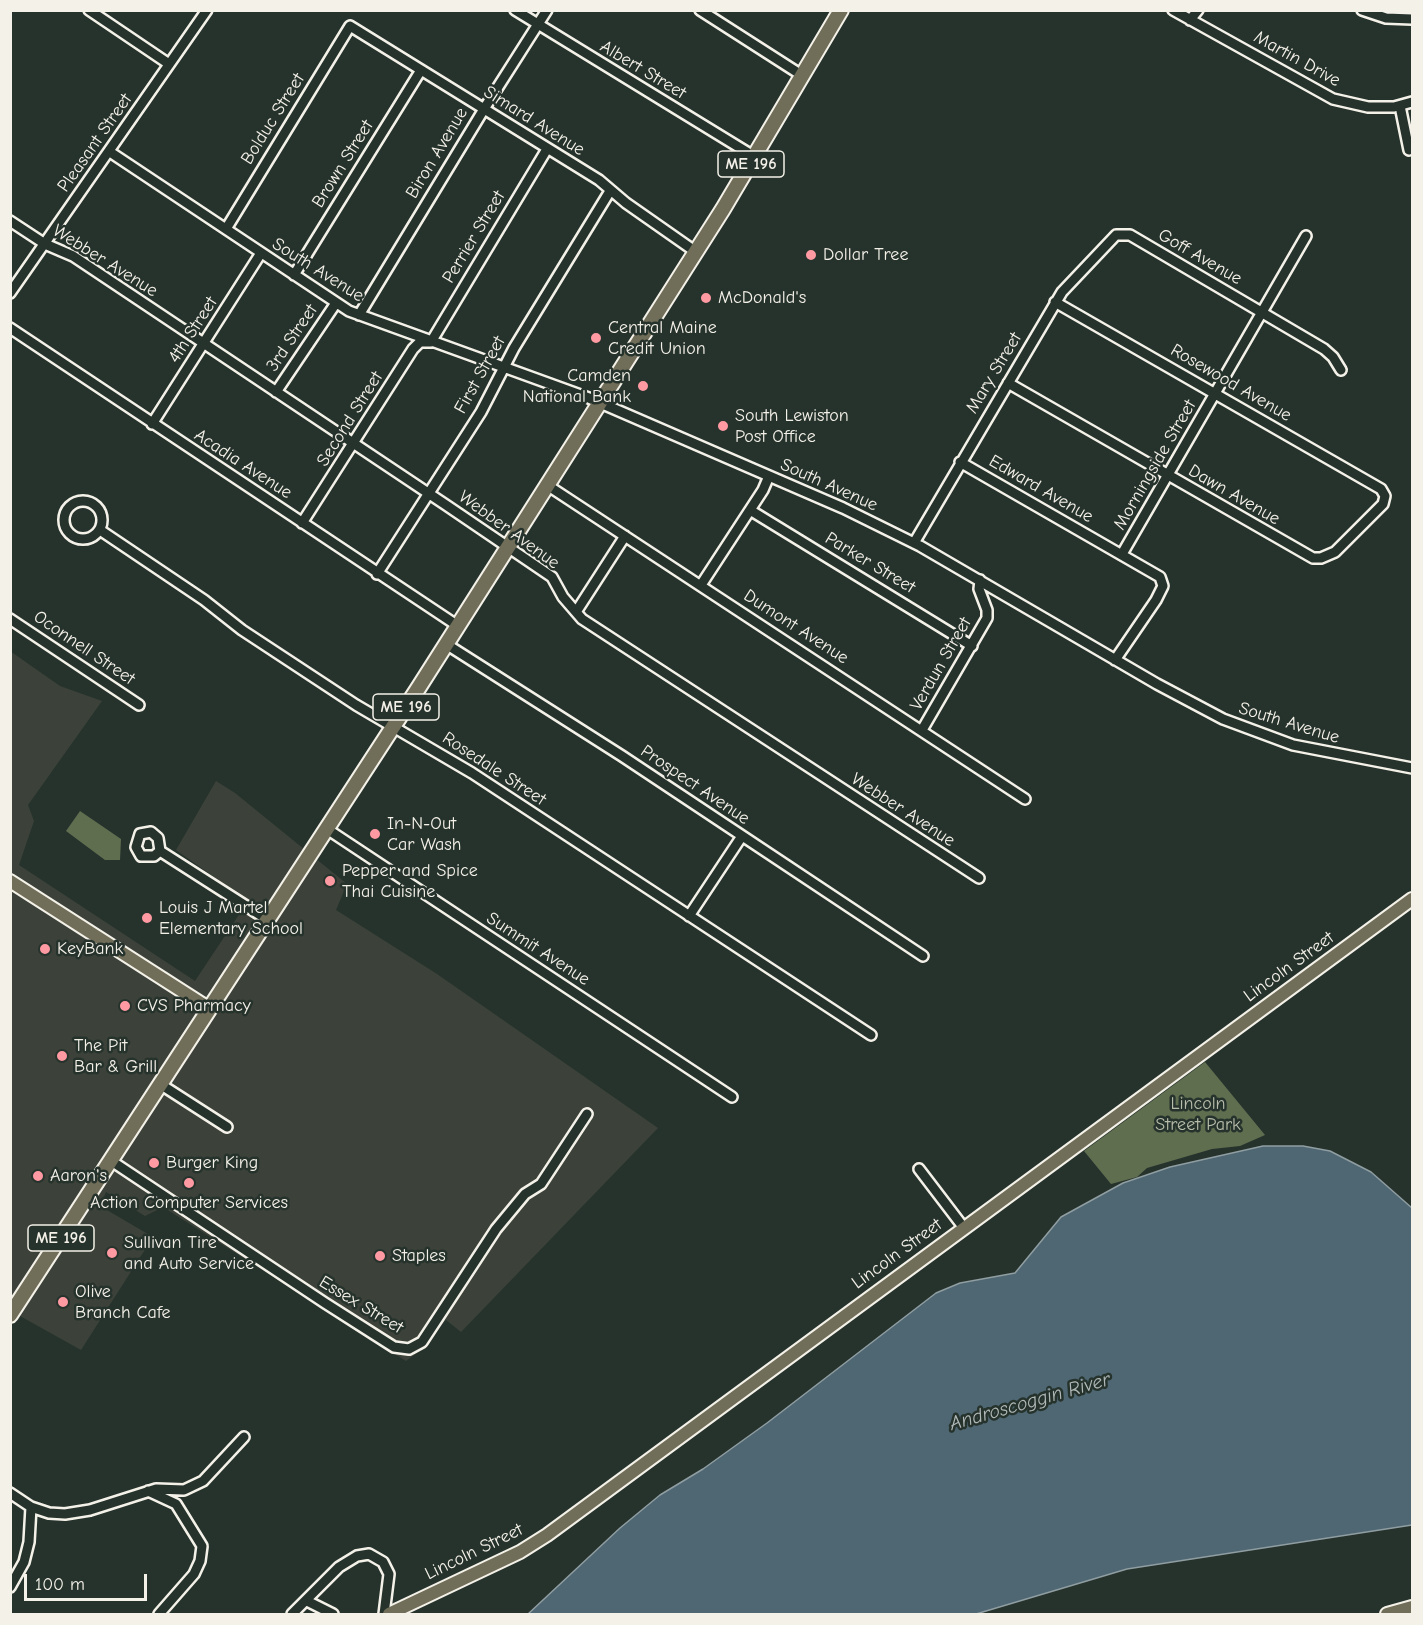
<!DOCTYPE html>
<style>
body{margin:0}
#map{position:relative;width:1423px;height:1625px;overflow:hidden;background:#26332d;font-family:"Comic Neue",sans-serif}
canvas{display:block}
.frame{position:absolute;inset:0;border:12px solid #f4f1e8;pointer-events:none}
.scale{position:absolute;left:24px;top:1574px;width:123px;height:27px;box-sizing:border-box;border:3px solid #f4f1e8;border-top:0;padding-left:8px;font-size:18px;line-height:21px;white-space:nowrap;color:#f4f1e8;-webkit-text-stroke:4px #26332d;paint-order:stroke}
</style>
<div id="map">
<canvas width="1423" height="1625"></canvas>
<div class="frame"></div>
<div class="scale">100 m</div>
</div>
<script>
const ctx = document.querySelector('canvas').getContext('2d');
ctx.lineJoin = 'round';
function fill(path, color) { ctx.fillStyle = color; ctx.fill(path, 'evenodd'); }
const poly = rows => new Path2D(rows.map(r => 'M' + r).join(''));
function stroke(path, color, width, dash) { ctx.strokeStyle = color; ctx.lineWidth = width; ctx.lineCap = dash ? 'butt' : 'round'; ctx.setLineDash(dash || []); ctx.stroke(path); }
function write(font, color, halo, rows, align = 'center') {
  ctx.font = font + ' "Comic Neue",sans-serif'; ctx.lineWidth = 5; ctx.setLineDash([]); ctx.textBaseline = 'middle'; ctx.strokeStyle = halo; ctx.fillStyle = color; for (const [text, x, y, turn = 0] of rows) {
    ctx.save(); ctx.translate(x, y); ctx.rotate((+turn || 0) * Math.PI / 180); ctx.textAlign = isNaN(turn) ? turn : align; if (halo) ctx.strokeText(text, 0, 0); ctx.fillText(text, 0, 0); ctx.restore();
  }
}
const built = poly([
 [10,651,60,686,102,701,28,805,34,821,19,865,195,981,248,901,176,850,216,781,235,793,347,884,336,910,437,974,658,1128,461,1332,446,1320,421,1350,406,1361,163,1207,145,1216,106,1192,100,1206,153,1237,81,1350,11,1311]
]);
const green = poly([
 [80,811,121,839,120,860,105,860,66,831],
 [1205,1062,1265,1135,1240,1146,1212,1149,1147,1168,1137,1177,1111,1184,1084,1151]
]);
const water = poly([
 [1263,1146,1303,1146,1330,1151,1371,1172,1412,1208,1412,1525,1127,1569,976,1614,528,1614,620,1528,660,1495,703,1469,767,1423,936,1293,960,1283,1015,1273,1061,1217,1123,1183,1170,1167,1263,1146]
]);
const minor = poly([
 [89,10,169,64],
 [515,10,755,157],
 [700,10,803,76],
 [1173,10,1333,99,1368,107,1394,107,1412,102],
 [1362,10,1386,18,1412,19],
 [1190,20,1198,10],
 [1400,106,1409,150],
 [110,152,349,311,589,398,843,508,920,546,1157,684,1223,719,1293,745,1412,768],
 [10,221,45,244,73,256,446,505,552,577,563,597,582,619,979,878],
 [226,229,350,26,599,180,626,203,696,252],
 [294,275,421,70],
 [10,293,207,10],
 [359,315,484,109,547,10],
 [10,328,458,626],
 [1008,383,1313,558,1321,558,1335,552,1383,504,1385,496,1381,489,1055,302],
 [276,392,336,303],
 [152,424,261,253],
 [960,462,1160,577,1163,586,1156,600,1115,660],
 [547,485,1025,799],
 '64 520a19 19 0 1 1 38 0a19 19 0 1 1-38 0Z',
 [750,510,972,646],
 [302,523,413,349,420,342,431,342,547,149],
 [100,530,204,600,242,630,356,705,472,773,871,1035],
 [914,543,1062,292,1116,235,1130,235,1324,349,1333,357,1341,370],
 [1122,554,1306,236],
 [377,574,481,412,514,348,610,191],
 [701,585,763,490,769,476],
 [576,612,625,536],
 [10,619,139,705],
 [446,644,622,756,923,956],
 [922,730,987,618,987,610,979,589,980,580],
 [327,829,732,1097],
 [160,851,154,856,141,856,136,847,140,834,151,832,158,838,160,851,268,920],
 [689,916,742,836],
 [160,1084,227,1127],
 [110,1160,325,1303,394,1347,409,1349,422,1342,496,1229,525,1194,541,1184,587,1114],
 [919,1169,964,1228],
 [148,1491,176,1504,202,1546,200,1561,194,1574,159,1614],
 [10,1493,31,1507,29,1542,24,1562,10,1587],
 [31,1507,49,1513,65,1514,90,1510,156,1489,184,1490,203,1481,244,1437],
 [307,1601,333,1614],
 [292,1614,339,1567,357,1556,369,1554,383,1562,389,1574,384,1614]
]);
const major = poly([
 [10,881,210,1009],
 [389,1614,520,1552,547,1535,1412,899],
 [1387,1614,1412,1607]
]);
const highway = poly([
 [10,1315,419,687,723,209,841,10]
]);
const markers = [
 [811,255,6,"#ff9aa2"],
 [706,298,6,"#ff9aa2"],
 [596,338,6,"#ff9aa2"],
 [643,386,6,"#ff9aa2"],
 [723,426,6,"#ff9aa2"],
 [375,834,6,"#ff9aa2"],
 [330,881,6,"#ff9aa2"],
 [147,918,6,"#ff9aa2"],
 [45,949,6,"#ff9aa2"],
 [125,1006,6,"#ff9aa2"],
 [62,1056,6,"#ff9aa2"],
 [154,1163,6,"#ff9aa2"],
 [38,1176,6,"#ff9aa2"],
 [189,1183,6,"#ff9aa2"],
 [112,1253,6,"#ff9aa2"],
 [380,1256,6,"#ff9aa2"],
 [63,1302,6,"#ff9aa2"]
];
const shields = [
 [751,164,66],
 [406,707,66],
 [61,1238,66]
];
const shieldNames = [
 ["ME 196",751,164],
 ["ME 196",406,707],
 ["ME 196",61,1238]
];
const streetNames = [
 ["Martin Drive",1297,59,29],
 ["Albert Street",643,70,31],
 ["Bolduc Street",273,119,-58],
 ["Simard Avenue",534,121,32],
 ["Pleasant Street",95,143,-55],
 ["Biron Avenue",437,153,-59],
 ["Brown Street",343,164,-58],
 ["Perrier Street",474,237,-59],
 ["Goff Avenue",1200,257,30],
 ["Webber Avenue",105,261,32],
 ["South Avenue",318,270,32],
 ["4th Street",193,330,-57],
 ["3rd Street",292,338,-56],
 ["Mary Street",994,373,-59],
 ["First Street",480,375,-61],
 ["Rosewood Avenue",1231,383,30],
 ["Second Street",350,419,-58],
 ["Acadia Avenue",243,464,33],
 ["Morningside Street",1155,465,-60],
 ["South Avenue",829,485,24],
 ["Edward Avenue",1041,489,30],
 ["Dawn Avenue",1234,495,30],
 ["Webber Avenue",509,530,36],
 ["Parker Street",870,563,31],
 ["Dumont Avenue",796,627,33],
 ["Oconnell Street",84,648,34],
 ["Verdun Street",941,664,-60],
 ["South Avenue",1289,723,17],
 ["Rosedale Street",494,769,33],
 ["Prospect Avenue",695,785,34],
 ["Webber Avenue",903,810,33],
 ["Summit Avenue",538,949,33],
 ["Lincoln Street",1289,967,-36],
 ["Lincoln Street",897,1254,-36],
 ["Essex Street",361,1305,31],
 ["Lincoln Street",474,1552,-26]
];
const poiNames = [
 ["Dollar Tree",823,255],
 ["McDonald's",718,298],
 ["Central Maine",608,328],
 ["Credit Union",608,349],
 ["Camden",631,376,"right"],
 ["National Bank",631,397,"right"],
 ["South Lewiston",735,416],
 ["Post Office",735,437],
 ["In-N-Out",387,824],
 ["Car Wash",387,845],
 ["Pepper and Spice",342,871],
 ["Thai Cuisine",342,892],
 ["Louis J Martel",159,908],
 ["Elementary School",159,929],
 ["KeyBank",57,949],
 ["CVS Pharmacy",137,1006],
 ["The Pit",74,1046],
 ["Bar & Grill",74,1067],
 ["Burger King",166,1163],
 ["Aaron's",50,1176],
 ["Action Computer Services",189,1203,"center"],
 ["Sullivan Tire",124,1243],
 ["and Auto Service",124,1264],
 ["Staples",392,1256],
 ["Olive",75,1292],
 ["Branch Cafe",75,1313]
];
const parkNames = [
 ["Lincoln",1198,1104],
 ["Street Park",1198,1125]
];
const waterNames = [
 ["Androscoggin River",1030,1402,-16]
];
fill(built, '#3c423a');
fill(green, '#606e50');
fill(water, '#4e6773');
stroke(water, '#909ea2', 1.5);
stroke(minor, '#f4f1e8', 14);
stroke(major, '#f4f1e8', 16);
stroke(highway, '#f4f1e8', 18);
stroke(minor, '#26332d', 9);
stroke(major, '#706e59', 12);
stroke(highway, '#706e59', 14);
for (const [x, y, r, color] of markers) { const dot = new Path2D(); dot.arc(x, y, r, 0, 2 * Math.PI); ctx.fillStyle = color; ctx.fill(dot); stroke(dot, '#26332d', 2); }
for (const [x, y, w] of shields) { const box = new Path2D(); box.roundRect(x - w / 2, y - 13, w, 26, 4.5); ctx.fillStyle = '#26332d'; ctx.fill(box); stroke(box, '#f4f1e8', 1.5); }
write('bold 16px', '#f4f1e8', null, shieldNames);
write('18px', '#f4f1e8', '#26332d', streetNames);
write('18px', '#f4f1e8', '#26332d', poiNames, 'left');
write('18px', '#b9bdab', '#26332d', parkNames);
write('italic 20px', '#b2bab9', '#26332d', waterNames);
</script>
